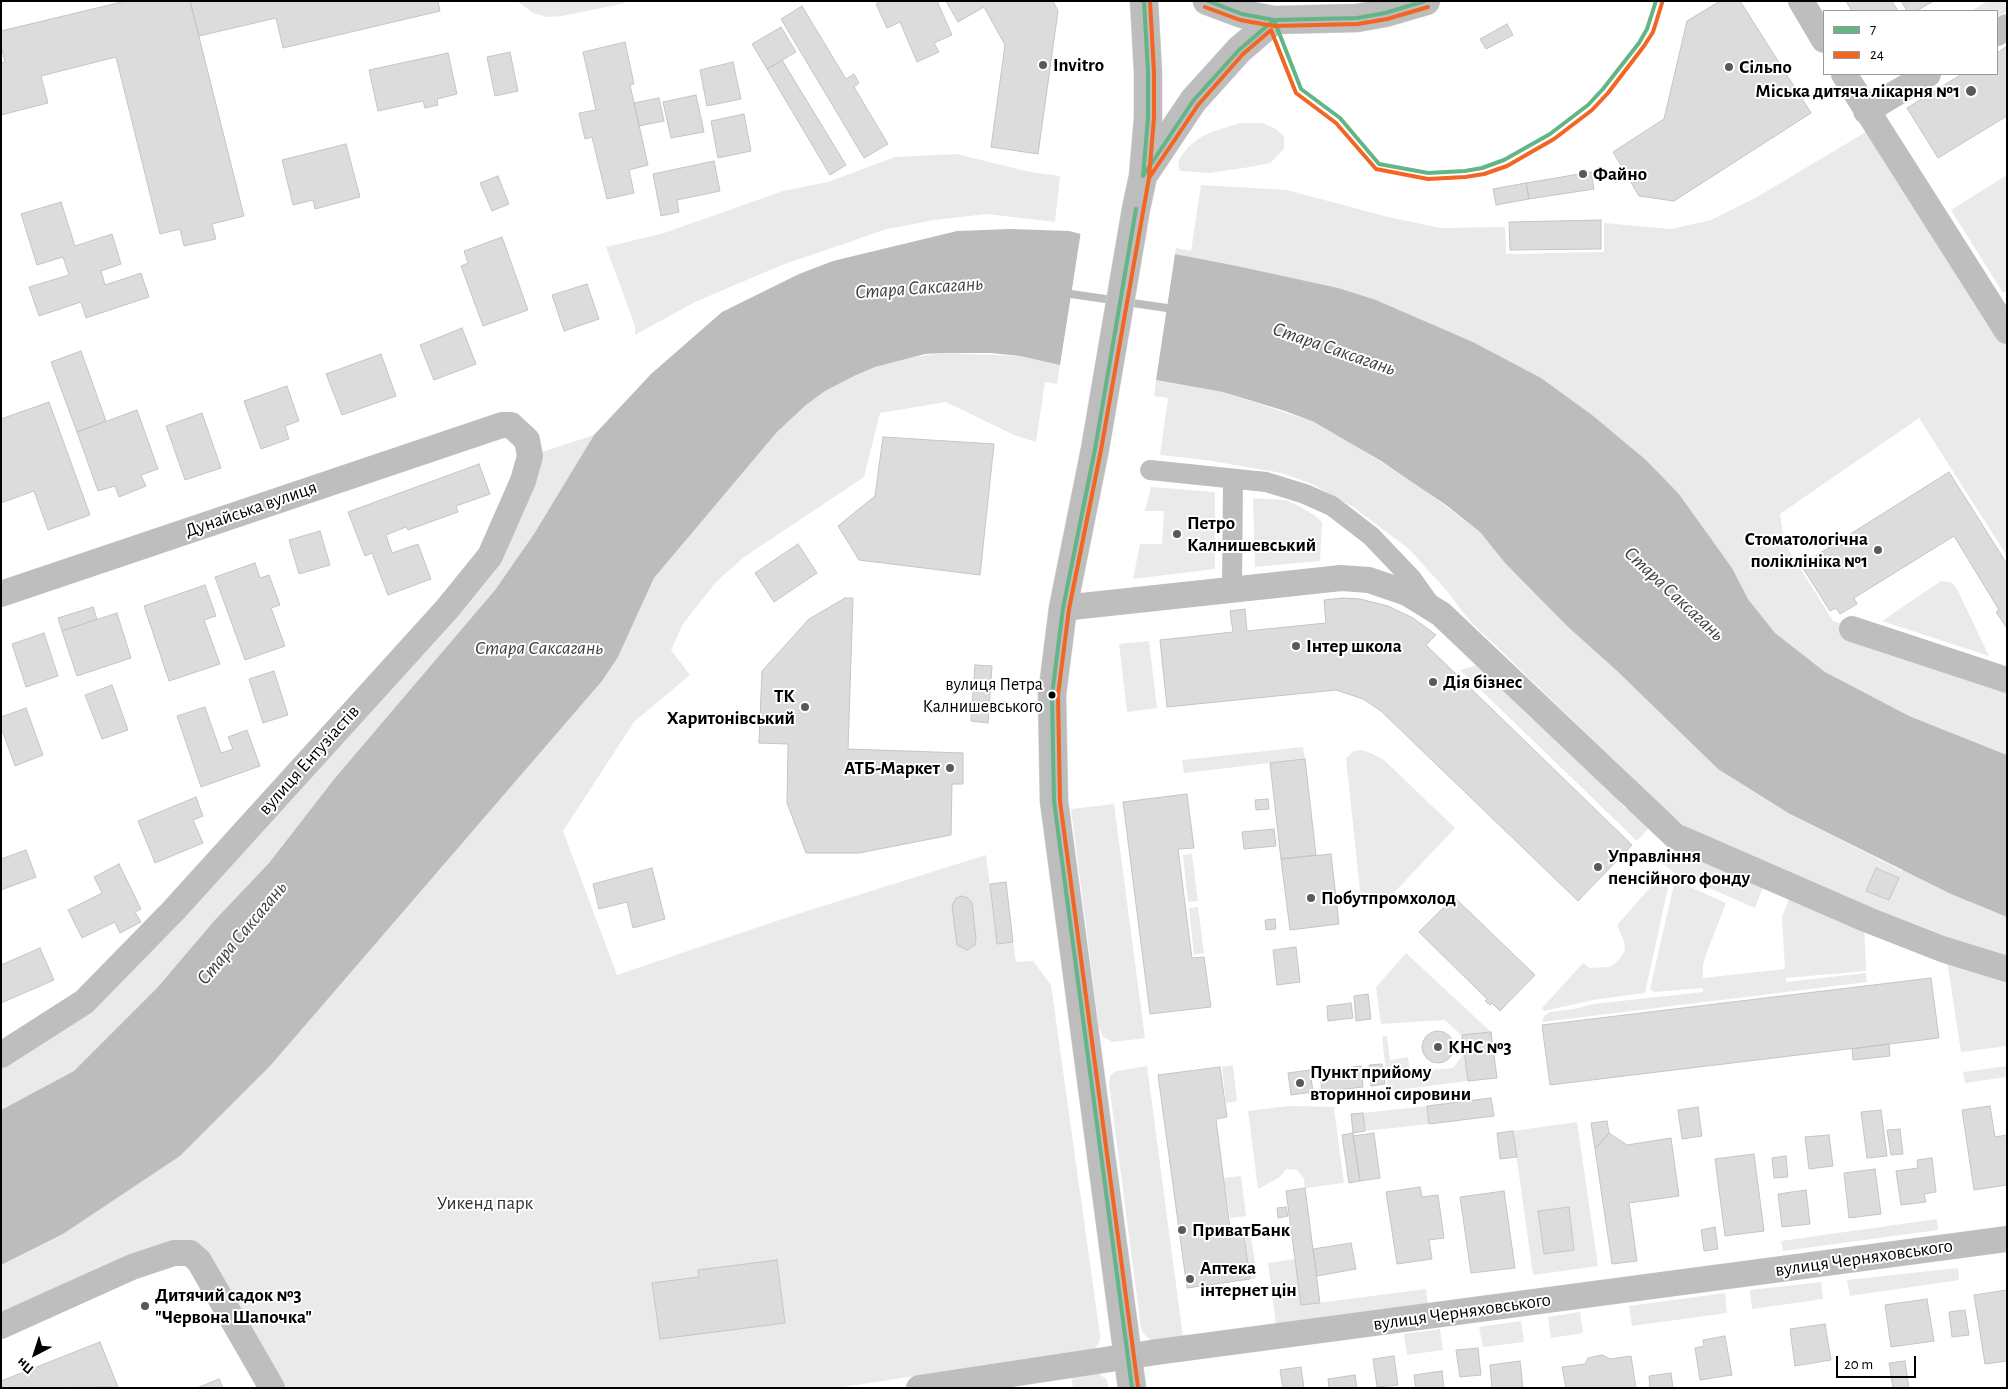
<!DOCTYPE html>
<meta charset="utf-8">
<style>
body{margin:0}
#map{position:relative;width:2008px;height:1389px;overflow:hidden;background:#fff;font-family:"Alegreya Sans",sans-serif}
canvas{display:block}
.frame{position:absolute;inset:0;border:2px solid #000;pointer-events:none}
.legend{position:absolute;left:1823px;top:10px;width:175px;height:65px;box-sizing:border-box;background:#fff;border:1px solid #999;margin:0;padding:6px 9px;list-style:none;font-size:15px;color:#000}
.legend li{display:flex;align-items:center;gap:10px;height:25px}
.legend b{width:25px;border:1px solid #999}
.north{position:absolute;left:10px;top:1329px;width:50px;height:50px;-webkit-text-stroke:4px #fff;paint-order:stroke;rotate:220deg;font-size:14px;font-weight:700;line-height:20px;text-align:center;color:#000}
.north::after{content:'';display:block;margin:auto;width:18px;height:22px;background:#000;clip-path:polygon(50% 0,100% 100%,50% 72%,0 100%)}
.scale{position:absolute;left:1836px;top:1356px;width:80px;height:22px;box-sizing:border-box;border:2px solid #000;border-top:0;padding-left:6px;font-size:15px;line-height:18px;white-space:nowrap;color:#000;-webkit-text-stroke:4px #fff;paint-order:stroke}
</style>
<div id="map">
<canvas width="2008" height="1389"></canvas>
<div class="frame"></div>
<ul class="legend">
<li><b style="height:6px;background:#64b586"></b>7</li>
<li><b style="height:6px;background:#f26522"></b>24</li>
</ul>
<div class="north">Пн</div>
<div class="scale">20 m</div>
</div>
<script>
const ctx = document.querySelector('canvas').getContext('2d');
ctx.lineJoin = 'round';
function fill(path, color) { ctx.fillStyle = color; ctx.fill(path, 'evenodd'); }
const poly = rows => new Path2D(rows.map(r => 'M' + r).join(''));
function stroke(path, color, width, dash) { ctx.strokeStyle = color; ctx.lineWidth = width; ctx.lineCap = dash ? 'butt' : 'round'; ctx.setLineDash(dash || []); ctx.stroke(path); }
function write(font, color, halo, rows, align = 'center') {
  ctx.font = font + ' "Alegreya Sans",sans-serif'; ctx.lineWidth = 4; ctx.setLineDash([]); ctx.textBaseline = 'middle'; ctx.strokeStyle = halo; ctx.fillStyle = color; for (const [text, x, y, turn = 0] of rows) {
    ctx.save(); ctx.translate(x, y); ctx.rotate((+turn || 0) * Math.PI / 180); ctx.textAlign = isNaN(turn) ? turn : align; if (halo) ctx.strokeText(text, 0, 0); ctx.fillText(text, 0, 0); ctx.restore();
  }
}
const green = poly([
 [517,1,627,1,622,4,562,16,547,17,533,13],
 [1988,1,2007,1,2007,11,1997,17,1997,11,1971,11],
 [1240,123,1263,123,1276,129,1284,136,1284,149,1270,163,1250,167,1209,173,1180,171,1178,165,1180,158,1188,147,1201,137,1212,132],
 [1876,126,2007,331,2007,556,1919,418,1780,514,1784,542,1833,621,2007,680,2007,755,1909,716,1898,722,1847,684,1825,672,1775,633,1748,599,1732,568,1679,494,1645,459,1618,436,1541,378,1473,342,1376,300,1232,265,1175,254,1176,248,1191,251,1201,185,1287,190,1384,216,1440,228,1505,227,1506,254,1604,252,1604,223,1671,229,1711,220,1757,197],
 [957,154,1030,172,1060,176,1055,222,987,214,934,220,887,229,782,265,695,302,635,335,635,326,606,247,664,233,783,191,828,182,895,157],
 [2007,175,2007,290,2003,293,1951,210],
 [942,353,1020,356,1060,365,1057,384,1045,382,1036,442,1014,435,946,402,880,413,864,477,744,557,716,582,683,624,671,650,690,675,634,722,563,831,617,975,788,917,986,855,997,943,1013,942,1016,962,1033,961,1051,985,1100,1335,1100,1341,1095,1349,836,1388,280,1388,190,1253,1,1326,1,1265,63,1234,180,1156,271,1065,602,681,618,657,654,578,777,432,806,405,825,391,854,376,875,367,907,358],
 [777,1260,785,1323,660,1339,653,1283,699,1277,698,1270],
 [1156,380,1223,392,1314,422,1344,439,1415,483,1480,532,1505,563,1568,627,1615,669,1718,769,1790,814,1902,871,1916,864,1970,902,2007,917,2007,960,1947,939,1785,874,1685,826,1671,815,1470,621,1447,591,1409,549,1353,507,1312,484,1282,473,1206,460,1160,455,1168,398,1154,396],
 [1876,868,1898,878,1889,900,1866,890],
 [594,435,534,534,495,590,335,778,269,863,214,921,157,988,74,1071,1,1110,1,1055,84,1002,447,609,530,456],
 [1151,487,1215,492,1215,569,1133,579,1140,544,1162,544,1164,511,1145,511],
 [1253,498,1285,500,1295,504,1314,515,1322,522,1320,561,1255,567],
 [1941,581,1951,582,1957,589,1989,656,1882,621],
 [1149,641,1157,708,1127,712,1119,644],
 [1480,664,1528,711,1526,713,1533,720,1535,718,1622,801,1620,803,1626,809,1629,807,1649,828,1637,841,1460,670],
 [1303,747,1305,759,1184,773,1182,760],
 [1361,750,1371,753,1384,760,1455,828,1388,899,1378,903,1368,901,1363,897,1360,891,1346,758,1354,751],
 [1114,804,1145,1038,1113,1042,1103,1037,1099,1027,1071,809],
 [1682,848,1765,882,1755,908,1675,873,1662,863,1674,850],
 [1192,854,1198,901,1188,902,1183,855],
 [1656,870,1670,878,1645,993,1593,1000,1544,1011,1542,1008,1583,963,1590,968,1609,967,1616,963,1621,957,1625,950,1624,941,1617,925,1655,882,1650,877],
 [1675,880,1726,903,1707,952,1703,964,1703,978,1785,969,1782,917,1791,894,1864,924,1866,971,1786,978,1786,982,1866,973,1867,982,1542,1022,1544,1016,1550,1012,1575,1009,1593,1004,1703,992,1703,988,1654,992,1650,989],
 [1198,907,1204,953,1194,955,1189,908],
 [1406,953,1491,1032,1462,1035,1468,1081,1388,1091,1382,1037,1387,1036,1390,1060,1408,1057,1410,1072,1453,1068,1462,1056,1461,1035,1445,1020,1381,1024,1376,987],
 [1946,954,2007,973,2007,1046,1961,1052],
 [1233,1065,1237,1101,1226,1103,1222,1067],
 [1147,1066,1183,1337,1151,1341,1143,1333,1141,1328,1109,1083,1110,1076,1116,1071],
 [2007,1066,2007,1077,1965,1083,1963,1072],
 [1288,1106,1338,1107,1334,1108,1344,1183,1305,1188,1304,1179,1297,1170,1286,1169,1280,1177,1258,1189,1248,1111],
 [1427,1106,1429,1124,1365,1131,1363,1113],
 [1577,1122,1598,1266,1533,1275,1513,1131],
 [1568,1207,1574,1250,1544,1254,1538,1211],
 [1241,1176,1246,1216,1230,1218,1224,1178],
 [1937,1219,1938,1230,1783,1251,1781,1241],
 [1251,1237,1257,1275,1254,1279,1250,1279,1245,1238],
 [1295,1259,1302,1305,1426,1289,1428,1305,1276,1325,1268,1263],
 [1958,1268,1959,1280,1850,1296,1847,1280],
 [1821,1282,1823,1299,1752,1309,1750,1290],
 [1725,1293,1727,1313,1632,1326,1629,1306],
 [1580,1312,1583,1333,1551,1338,1548,1317],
 [1521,1321,1524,1342,1483,1347,1479,1327],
 [1440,1329,1443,1350,1407,1355,1404,1334],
 [1097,1372,1107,1380,1108,1388,1073,1388,1071,1376]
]);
const water = poly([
 [1011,229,1069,231,1081,234,1060,365,1020,356,990,353,942,353,925,354,875,367,854,376,825,391,806,405,777,432,654,578,618,657,602,681,271,1065,180,1156,63,1234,1,1265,1,1110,74,1071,157,988,214,921,269,863,335,778,495,590,534,534,594,435,651,374,722,312,799,274,833,261,957,231],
 [1175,254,1232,265,1338,288,1376,300,1473,342,1541,378,1592,415,1645,459,1679,494,1732,568,1748,599,1775,633,1825,672,1909,716,2007,755,2007,917,1951,894,1790,814,1718,769,1615,669,1568,627,1505,563,1480,532,1446,505,1381,461,1314,422,1285,411,1223,392,1156,380]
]);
const pier = poly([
 [1081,231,1083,234,1063,366,1060,368],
 [1173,252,1175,252,1155,383,1153,380]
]);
const stream = poly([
 [1062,295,1071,294,1167,308,1176,311]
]);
const building = poly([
 [126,1,190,1,244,216,212,224,216,239,184,246,180,229,160,234,116,57,41,76,48,103,1,115,1,63,5,62,1,46,1,31,126,1],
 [190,1,438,1,440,11,283,48,276,18,199,36,190,1],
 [881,1,937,1,952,35,934,43,939,52,917,62,900,22,887,28,876,4,881,1],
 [946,1,1053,1,1058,11,1038,154,991,147,1005,45,984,7,958,22,946,1],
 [1720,1,1740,1,1811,113,1674,201,1639,196,1613,152,1664,119,1687,21,1720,1],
 [1846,1,1892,1,1898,11,1852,11,1846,1],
 [1901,1,1934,1,1916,11,1907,11,1901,1],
 [802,6,846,79,854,74,859,83,854,87,888,144,864,158,781,19,802,6],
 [1507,24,1513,35,1486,49,1480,39,1507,24],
 [781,27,796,52,767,69,752,44,781,27],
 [625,42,634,84,630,85,648,165,629,170,634,193,607,199,592,137,585,139,579,113,596,110,583,52,625,42],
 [2007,46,2007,116,1938,158,1907,108,1962,74,1997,74,1997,53,2007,46],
 [510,52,518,91,495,96,487,57,510,52],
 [448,53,457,94,437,99,438,105,425,108,423,101,378,111,369,70,448,53],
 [782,60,846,165,830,175,767,69,782,60],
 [733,62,741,99,707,106,700,70,733,62],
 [696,95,704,132,671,138,663,102,696,95],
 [659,98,664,121,639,126,634,103,659,98],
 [744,114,751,151,718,158,711,121,744,114],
 [346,144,360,197,315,209,313,200,293,205,282,160,346,144],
 [714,161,720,191,677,200,679,212,661,216,653,174,714,161],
 [1591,172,1594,189,1529,199,1526,183,1591,172],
 [498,176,509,204,492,211,480,183,498,176],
 [1526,183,1529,199,1496,205,1493,189,1526,183],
 [61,202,75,246,112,234,121,264,101,271,105,285,141,273,149,297,86,318,81,302,39,316,29,287,69,275,63,257,37,265,21,214,61,202],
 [1601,220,1601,249,1510,250,1509,222,1601,220],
 [502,237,528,310,483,326,461,266,468,263,464,251,502,237],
 [587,284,599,319,564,331,552,295,587,284],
 [462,328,476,364,434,380,420,345,462,328],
 [81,351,106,421,77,432,51,362,81,351],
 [381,354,396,396,342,415,326,374,381,354],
 [287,386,299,421,285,426,289,439,261,449,244,401,287,386],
 [49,402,90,515,48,530,34,491,1,503,1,419,49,402],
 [137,410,158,469,141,475,146,486,119,497,115,486,98,491,77,432,137,410],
 [202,413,221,468,185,480,166,426,202,413],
 [883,437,994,444,980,575,859,560,838,526,875,496,883,437],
 [479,464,490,494,456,506,458,512,408,530,406,527,386,535,392,553,418,544,431,579,388,595,372,553,365,556,348,512,479,464],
 [1949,472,2007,564,2007,628,1996,612,1999,610,1954,536,1854,598,1857,604,1840,614,1836,608,1830,611,1801,565,1949,472],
 [320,531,330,565,299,574,289,540,320,531],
 [798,544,817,573,774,602,755,573,798,544],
 [255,563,260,578,269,575,280,605,271,608,285,646,245,660,215,577,255,563],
 [205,585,216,616,204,620,220,664,169,681,144,606,205,585],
 [845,598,853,598,848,749,963,753,963,784,952,784,951,835,859,853,806,853,787,803,788,744,759,743,762,671,809,619,845,598],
 [1343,598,1360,599,1388,606,1413,618,1436,635,1426,645,1632,845,1578,901,1381,711,1363,699,1336,690,1167,707,1160,640,1233,632,1230,611,1245,609,1247,631,1326,623,1324,600,1343,598],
 [93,607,97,619,62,631,58,618,93,607],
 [117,613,131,658,77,676,62,631,117,613],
 [44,633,58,676,26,687,12,644,44,633],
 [975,665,992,666,988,723,971,721,975,665],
 [274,671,288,715,263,723,249,679,274,671],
 [112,685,128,730,102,739,85,695,112,685],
 [205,707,221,753,233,749,228,737,247,730,260,766,201,787,177,716,205,707],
 [26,708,43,755,15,766,1,727,1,717,26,708],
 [1305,759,1316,855,1281,859,1270,763,1305,759],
 [1187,794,1194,848,1178,849,1192,958,1204,957,1211,1007,1150,1014,1123,802,1187,794],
 [196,797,203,816,193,820,203,843,155,863,138,821,196,797],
 [1268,799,1269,809,1256,810,1255,800,1268,799],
 [1274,829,1276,846,1244,849,1242,832,1274,829],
 [26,850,36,877,1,890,1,859,26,850],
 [1331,854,1339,924,1290,930,1281,859,1331,854],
 [119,864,141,909,135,912,141,922,120,933,115,922,82,938,68,910,102,893,94,877,119,864],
 [652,868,665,919,633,928,627,902,599,909,593,884,652,868],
 [1876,868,1899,878,1889,900,1866,891,1876,868],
 [1006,882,1013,942,997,944,990,884,1006,882],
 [962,896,968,898,972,903,976,939,975,945,967,950,957,945,952,906,956,898,962,896],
 [1454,897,1535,975,1500,1011,1492,1003,1490,1005,1485,1001,1487,999,1419,932,1454,897],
 [1275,919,1276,929,1266,930,1265,920,1275,919],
 [1296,947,1300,982,1277,985,1273,950,1296,947],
 [40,948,54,980,1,1003,1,965,40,948],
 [1931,978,1939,1038,1550,1085,1542,1025,1931,978],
 [1368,994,1371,1019,1356,1021,1354,996,1368,994],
 [1351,1003,1353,1018,1328,1021,1327,1006,1351,1003],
 '1422 1047a16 16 0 1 1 32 0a16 16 0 1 1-32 0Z',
 [1491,1032,1497,1078,1468,1081,1462,1035,1491,1032],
 [1889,1044,1890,1056,1853,1060,1852,1049,1889,1044],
 [1382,1064,1385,1084,1371,1086,1369,1065,1382,1064],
 [1361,1066,1363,1087,1322,1092,1320,1071,1361,1066],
 [1220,1067,1227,1117,1216,1119,1230,1229,1243,1228,1250,1279,1187,1288,1158,1075,1220,1067],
 [1310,1070,1313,1092,1291,1095,1288,1073,1310,1070],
 [1491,1098,1494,1116,1429,1124,1427,1106,1491,1098],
 [1990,1106,1995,1137,2007,1135,2007,1185,1974,1190,1962,1110,1990,1106],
 [1698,1107,1702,1136,1682,1139,1678,1110,1698,1107],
 [1881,1110,1887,1156,1867,1158,1861,1112,1881,1110],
 [1363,1113,1365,1131,1353,1133,1351,1114,1363,1113],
 [1607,1121,1609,1133,1595,1149,1591,1123,1607,1121],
 [1900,1129,1903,1154,1891,1155,1887,1130,1900,1129],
 [1513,1131,1517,1157,1500,1159,1497,1133,1513,1131],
 [1353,1133,1360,1181,1349,1183,1342,1135,1353,1133],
 [1374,1133,1380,1178,1360,1181,1353,1136,1374,1133],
 [1609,1133,1627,1145,1671,1138,1679,1196,1629,1203,1637,1261,1612,1264,1595,1149,1609,1133],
 [1829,1135,1833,1166,1809,1169,1805,1137,1829,1135],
 [1754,1154,1764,1231,1725,1236,1715,1159,1754,1154],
 [1786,1156,1788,1177,1774,1178,1772,1158,1786,1156],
 [1932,1158,1936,1192,1924,1194,1926,1202,1901,1205,1896,1171,1918,1168,1917,1160,1932,1158],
 [1875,1169,1881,1214,1849,1218,1844,1173,1875,1169],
 [1420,1187,1422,1197,1438,1195,1444,1238,1429,1240,1432,1259,1397,1264,1386,1192,1420,1187],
 [1305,1188,1320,1303,1301,1305,1286,1191,1305,1188],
 [1806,1190,1810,1224,1782,1227,1778,1194,1806,1190],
 [1504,1191,1515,1268,1471,1273,1460,1197,1504,1191],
 [1286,1207,1288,1216,1278,1218,1277,1208,1286,1207],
 [1569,1207,1574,1250,1544,1254,1538,1211,1569,1207],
 [1715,1227,1718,1249,1704,1251,1701,1230,1715,1227],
 [1351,1243,1356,1269,1317,1276,1313,1249,1351,1243],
 [777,1260,785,1323,660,1339,652,1283,699,1277,698,1270,777,1260],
 [2007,1290,2007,1361,1985,1364,1974,1295,2007,1290],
 [1927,1299,1934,1341,1891,1347,1885,1305,1927,1299],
 [1965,1310,1969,1335,1952,1337,1949,1312,1965,1310],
 [1825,1324,1831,1360,1795,1366,1790,1329,1825,1324],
 [1725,1336,1732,1375,1700,1380,1695,1348,1704,1346,1703,1340,1725,1336],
 [100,1342,118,1387,1,1388,1,1381,100,1342],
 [1478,1348,1481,1375,1460,1377,1456,1350,1478,1348],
 [1602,1355,1610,1359,1631,1356,1636,1388,1566,1388,1562,1367,1585,1364,1588,1358,1602,1355],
 [1394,1356,1398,1385,1377,1387,1373,1359,1394,1356],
 [1520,1361,1523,1388,1492,1388,1490,1365,1520,1361],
 [1905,1361,1909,1388,1893,1388,1889,1363,1905,1361],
 [1301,1367,1304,1388,1283,1388,1280,1370,1301,1367],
 [1442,1371,1444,1388,1416,1388,1414,1375,1442,1371],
 [1671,1373,1673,1388,1650,1388,1649,1376,1671,1373],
 [1355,1375,1357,1388,1329,1388,1328,1379,1355,1375],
 [219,1379,223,1388,197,1388,219,1379]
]);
const pedestrian = poly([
 [1150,470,1266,482,1305,494,1332,506,1371,536,1412,579,1429,603],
 [1232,589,1233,479]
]);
const minor = poly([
 [1801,1,1824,40],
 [1997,33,2007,27],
 [1844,74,2007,331],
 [1866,111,1928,74],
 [1,594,502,425,511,425,527,440,530,456,523,481,490,556,447,609,173,911,84,1002,1,1055],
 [1063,608,1341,578,1369,580,1407,593,1441,614,1675,836,1868,920,1942,949,2007,969],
 [1852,629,2007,680],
 [1,1326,132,1267,174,1253,190,1253,199,1261,272,1388],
 [919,1388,1157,1352,2007,1239]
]);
const primary = poly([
 [1207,1,1242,14,1274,20,1357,18,1385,13,1426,1],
 [1145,173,1193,101,1239,50,1274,20],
 [1132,1388,1054,801,1052,695,1063,608,1095,449,1136,209,1143,176,1148,118,1148,72,1144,1]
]);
const bus1 = poly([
 [1208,1,1242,14,1274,20,1357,18,1385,13,1425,1],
 [1274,20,1301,89,1340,118,1379,164,1428,173,1465,171,1482,168,1504,160,1550,134,1588,105,1603,89,1639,43,1647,29,1656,1],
 [1143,176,1193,101,1239,50,1274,20],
 [1143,176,1148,118,1148,72,1144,1],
 [1132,1388,1054,801,1052,695,1063,608,1095,449,1136,209]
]);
const bus2 = poly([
 [1205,7,1240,20,1274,26,1358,24,1387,19,1428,7],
 [1149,177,1154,118,1154,72,1150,1],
 [1138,1387,1060,801,1058,695,1069,609,1101,450,1149,178,1198,105,1243,54,1271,30,1296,93,1336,123,1376,169,1428,179,1465,177,1484,174,1507,166,1533,151,1554,139,1592,110,1608,93,1644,46,1653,32,1662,3]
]);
const markers = [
 [1043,65,5,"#595959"],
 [1729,67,5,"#595959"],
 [1971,91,6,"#595959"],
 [1583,174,5,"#595959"],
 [1177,534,5,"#595959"],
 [1878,550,5,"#595959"],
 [1296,646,5,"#595959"],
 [1433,682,5,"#595959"],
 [1052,695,4.5,"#000"],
 [805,707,5,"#595959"],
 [950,768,5,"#595959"],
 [1598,867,5,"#595959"],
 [1311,898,5,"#595959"],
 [1438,1047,5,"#595959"],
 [1300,1083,5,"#595959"],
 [1182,1230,5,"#595959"],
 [1190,1279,5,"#595959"],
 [145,1306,5,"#595959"]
];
const busNames = [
 ["вулиця Петра",1043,685],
 ["Калнишевського",1043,707]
];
const poiNames = [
 ["Invitro",1053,65],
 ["Сільпо",1739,67],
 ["Міська дитяча лікарня №1",1960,91,"right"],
 ["Файно",1593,174],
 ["Петро",1187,523],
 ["Калнишевський",1187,545],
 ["Стоматологічна",1868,539,"right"],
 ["поліклініка №1",1868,561,"right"],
 ["Інтер школа",1306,646],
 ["Дія бізнес",1443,682],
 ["ТК",795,696,"right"],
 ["Харитонівський",795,718,"right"],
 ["АТБ-Маркет",940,768,"right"],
 ["Управління",1608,856],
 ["пенсійного фонду",1608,878],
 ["Побутпромхолод",1321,898],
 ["КНС №3",1448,1047],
 ["Пункт прийому",1310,1072],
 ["вторинної сировини",1310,1094],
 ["ПриватБанк",1192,1230],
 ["Аптека",1200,1268],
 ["інтернет цін",1200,1290],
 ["Дитячий садок №3",155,1295],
 ["\"Червона Шапочка\"",155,1317]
];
const streetNames = [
 ["Дунайська вулиця",251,509,-19],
 ["вулиця Ентузіастів",309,760,-48],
 ["вулиця Черняховського",1864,1258,-8],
 ["вулиця Черняховського",1462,1312,-8]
];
const parkNames = [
 ["Уикенд парк",485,1203]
];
const waterNames = [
 ["Стара Саксагань",919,288,-4],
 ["Стара Саксагань",1334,349,19],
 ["Стара Саксагань",1674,594,43],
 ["Стара Саксагань",539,648],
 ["Стара Саксагань",242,933,-50]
];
fill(green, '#eaeaea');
fill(water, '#bcbcbc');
fill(pier, '#fff');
stroke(stream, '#bcbcbc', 8);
fill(building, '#dcdcdc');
stroke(building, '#c5c5c5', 1);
stroke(primary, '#dbdbdb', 29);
stroke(pedestrian, '#bebebe', 20);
stroke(minor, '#bebebe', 26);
stroke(primary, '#bdbdbd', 28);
stroke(bus1, '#64b586', 4);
stroke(bus2, '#f26522', 4);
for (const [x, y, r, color] of markers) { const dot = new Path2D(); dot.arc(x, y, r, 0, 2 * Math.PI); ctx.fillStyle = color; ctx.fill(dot); stroke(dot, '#fff', 2); }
write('18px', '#000', '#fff', busNames, 'right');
write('bold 19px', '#000', '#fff', poiNames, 'left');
write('19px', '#000', '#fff', streetNames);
write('19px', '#2f2f2f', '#fff', parkNames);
write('italic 20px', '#404040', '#fff', waterNames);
</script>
